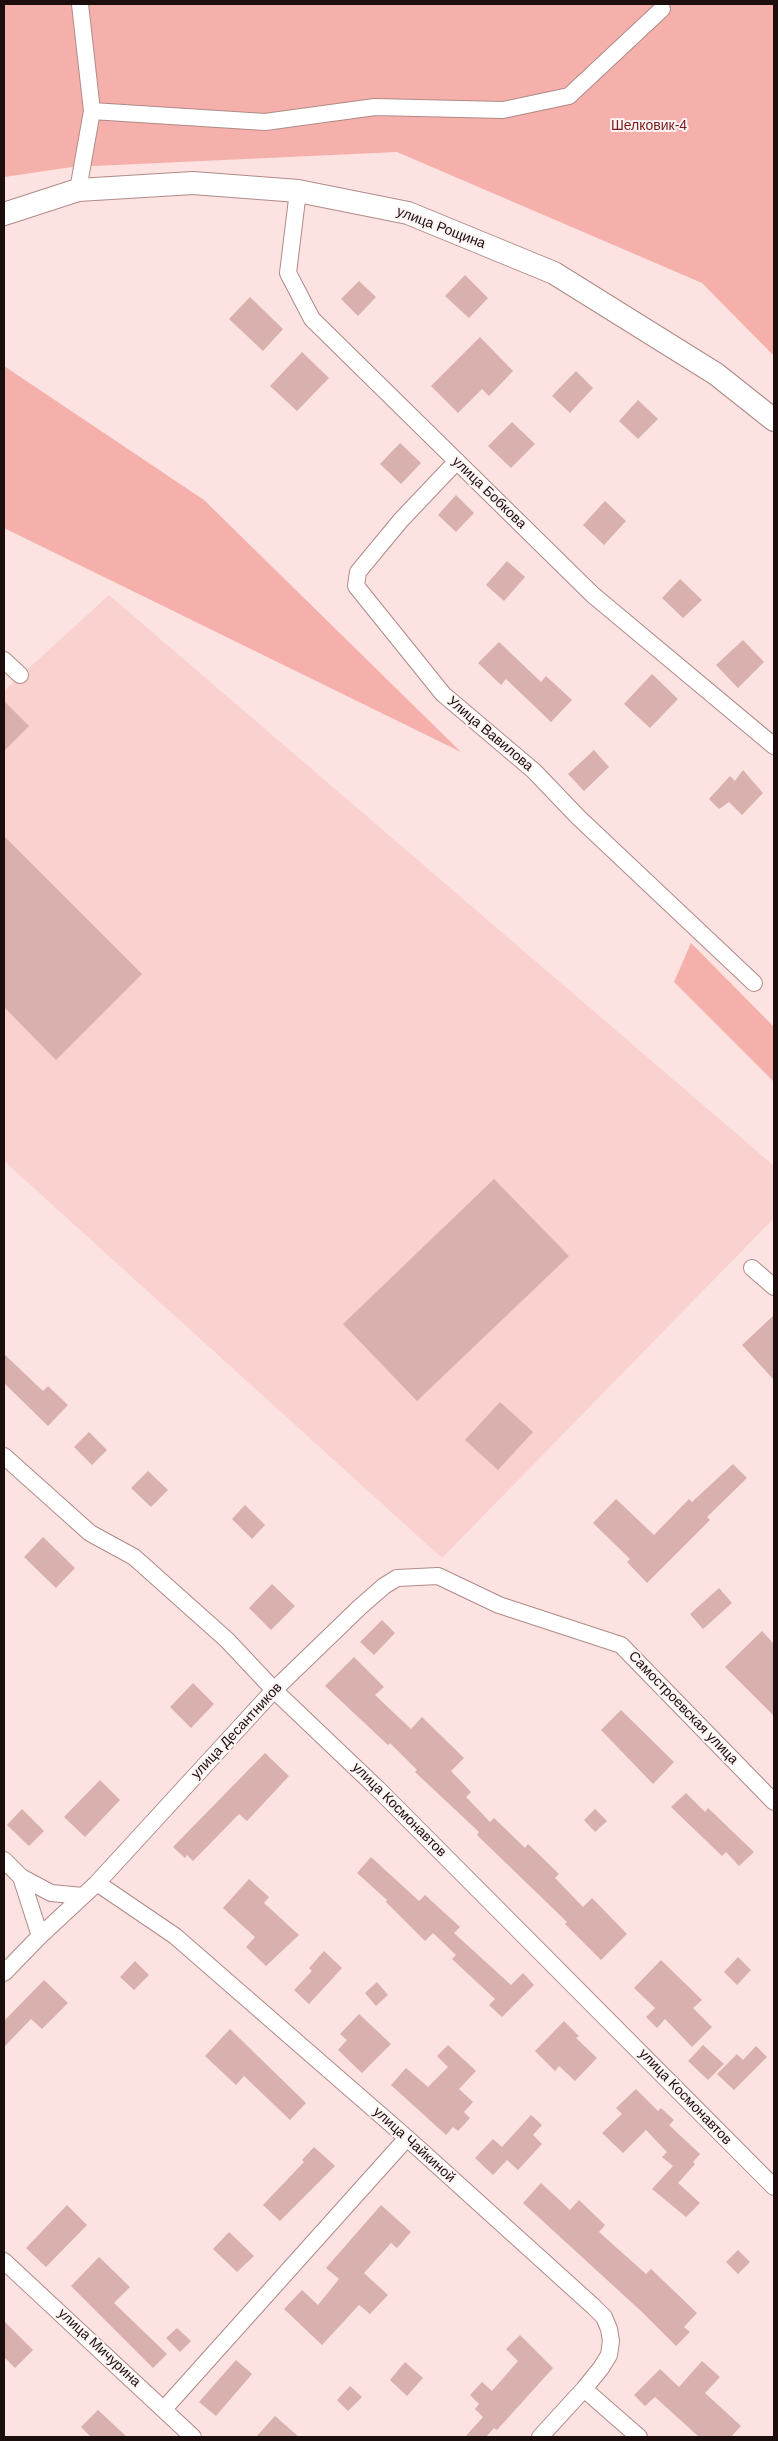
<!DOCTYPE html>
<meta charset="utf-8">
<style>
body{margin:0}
#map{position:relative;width:778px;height:2441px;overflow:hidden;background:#fce2e0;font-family:Helvetica,sans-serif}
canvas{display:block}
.frame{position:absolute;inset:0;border:5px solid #1c0e0d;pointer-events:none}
</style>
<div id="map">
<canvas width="778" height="2441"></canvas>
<div class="frame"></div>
</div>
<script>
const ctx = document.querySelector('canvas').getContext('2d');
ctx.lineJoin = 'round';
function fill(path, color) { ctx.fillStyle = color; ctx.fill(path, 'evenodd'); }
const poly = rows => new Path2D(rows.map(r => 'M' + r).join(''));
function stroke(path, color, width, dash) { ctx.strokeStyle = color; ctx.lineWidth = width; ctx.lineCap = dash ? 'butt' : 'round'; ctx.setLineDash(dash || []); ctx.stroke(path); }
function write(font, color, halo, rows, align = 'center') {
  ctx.font = font + ' Helvetica,sans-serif'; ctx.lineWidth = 4; ctx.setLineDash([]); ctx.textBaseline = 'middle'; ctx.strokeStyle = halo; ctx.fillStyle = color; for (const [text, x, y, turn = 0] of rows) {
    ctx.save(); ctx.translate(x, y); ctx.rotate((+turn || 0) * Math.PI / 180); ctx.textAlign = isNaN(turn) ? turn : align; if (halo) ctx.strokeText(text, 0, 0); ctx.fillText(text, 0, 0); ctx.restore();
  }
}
const built = poly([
 [109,595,774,1166,774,1218,442,1558,4,1161,4,691]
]);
const green = poly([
 [4,4,774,4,774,356,702,283,397,152,72,167,4,177],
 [4,366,204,500,461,752,4,528],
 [691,943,774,1027,774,1082,674,982]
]);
const building = poly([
 [465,275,488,298,469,318,445,296],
 [359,281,376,297,358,316,341,299],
 [250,297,283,329,263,351,229,319],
 [480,337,513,371,489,396,482,389,458,413,431,386],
 [302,352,329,378,297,411,270,386],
 [576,371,593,388,570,413,552,396],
 [638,400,658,419,638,439,619,421],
 [512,422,535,444,511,468,488,446],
 [400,443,421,463,401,484,380,464],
 [456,495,474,513,456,532,438,515],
 [605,501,626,521,604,545,583,525],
 [507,561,525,577,504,601,486,585],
 [680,579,702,600,683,618,662,598],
 [743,640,764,662,738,688,716,665],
 [499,642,541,682,546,676,572,700,551,722,506,679,501,685,478,663],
 [652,674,678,699,650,728,624,704],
 [4,701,29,726,4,751],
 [594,750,609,767,584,791,568,774],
 [743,770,763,793,742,815,729,802,719,809,709,799,730,776,735,781],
 [4,836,142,974,56,1060,4,1007],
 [494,1179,569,1256,417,1401,343,1324],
 [774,1315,774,1380,742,1345],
 [4,1354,43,1391,48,1386,68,1405,48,1426,4,1383],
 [500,1402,533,1432,498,1470,465,1440],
 [89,1432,107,1450,92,1465,74,1447],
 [733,1464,747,1478,707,1517,710,1520,647,1583,627,1562,630,1559,593,1523,616,1499,654,1535,689,1499,692,1502],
 [148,1471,168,1490,151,1507,131,1488],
 [245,1505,265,1525,252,1539,232,1519],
 [43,1537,75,1568,56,1588,24,1557],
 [272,1584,295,1606,271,1630,249,1608],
 [719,1588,732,1603,703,1629,690,1614],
 [382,1620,395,1633,374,1655,360,1642],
 [762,1631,774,1644,774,1716,725,1667],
 [354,1657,384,1687,375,1695,411,1729,422,1717,464,1758,451,1771,471,1792,466,1797,490,1822,494,1818,525,1848,528,1844,559,1874,555,1878,583,1907,592,1898,627,1934,601,1960,565,1924,567,1922,477,1835,479,1832,415,1772,417,1770,390,1743,388,1745,325,1686],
 [193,1683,214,1704,191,1728,170,1707],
 [621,1710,674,1762,653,1784,601,1730],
 [265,1753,289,1776,247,1821,239,1814,193,1861,187,1855,185,1858,173,1847],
 [100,1780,120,1800,85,1837,64,1817],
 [686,1793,705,1812,708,1808,754,1852,739,1866,726,1852,722,1856,671,1807],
 [22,1809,44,1831,29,1846,7,1825],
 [595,1809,607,1821,595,1832,584,1820],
 [371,1857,419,1901,425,1895,460,1927,454,1933,511,1985,523,1973,534,1985,502,2017,489,2005,495,1999,452,1959,456,1955,433,1933,425,1941,386,1902,387,1900,357,1873],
 [249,1879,269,1897,264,1903,299,1935,266,1966,246,1947,255,1937,223,1908],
 [324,1951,342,1968,309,2004,294,1990,312,1971,309,1968],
 [738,1957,751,1970,737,1985,724,1972],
 [661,1960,702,2000,693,2008,712,2027,692,2047,665,2019,657,2028,646,2017,655,2008,634,1988],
 [135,1961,149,1975,134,1990,120,1977],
 [44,1980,68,2003,42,2029,31,2019,4,2047,4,2021],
 [377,1982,388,1995,376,2006,365,1993],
 [359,2014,391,2044,362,2073,338,2050,347,2040,340,2034],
 [564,2021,579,2036,576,2038,597,2058,575,2081,559,2066,555,2071,535,2051],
 [230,2029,306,2103,290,2120,244,2076,236,2085,205,2056],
 [448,2045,476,2071,459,2089,473,2102,464,2112,470,2118,458,2131,453,2127,446,2135,391,2085,406,2068,428,2087,448,2067,437,2056],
 [703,2045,724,2064,708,2080,688,2061],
 [756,2046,767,2057,734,2090,717,2074,737,2054,743,2060],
 [636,2089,658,2111,661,2108,674,2120,669,2125,700,2154,693,2162,695,2164,678,2183,700,2203,686,2217,652,2189,673,2166,662,2157,667,2152,646,2130,623,2153,602,2133,622,2114,616,2108],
 [531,2115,542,2125,533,2135,542,2144,518,2170,507,2160,493,2175,475,2158,493,2139,502,2147],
 [314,2147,335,2166,280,2221,263,2205,304,2162,302,2160],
 [541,2183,570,2210,579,2200,605,2225,599,2232,646,2274,651,2269,697,2313,684,2327,690,2332,676,2346,642,2312,523,2203],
 [67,2205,87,2225,46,2267,26,2248],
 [381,2205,411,2232,397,2248,391,2243,364,2273,388,2295,370,2314,359,2305,322,2345,284,2309,302,2290,318,2305,339,2279,326,2268],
 [229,2232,254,2256,237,2272,213,2249],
 [738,2250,750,2262,738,2274,726,2262],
 [99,2257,130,2287,114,2303,167,2354,153,2368,71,2286],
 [4,2321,33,2350,15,2368,4,2357],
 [177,2328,191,2341,180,2352,166,2338],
 [520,2335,553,2368,497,2430,494,2428,486,2437,465,2437,483,2417,475,2409,479,2404,470,2395,482,2382,492,2391,518,2361,506,2349],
 [236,2360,252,2374,216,2416,199,2402],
 [702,2361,720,2377,705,2393,741,2426,731,2437,699,2437,655,2397,645,2406,634,2395,660,2369,679,2387],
 [405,2362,423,2378,407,2396,390,2380],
 [350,2386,362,2397,348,2411,337,2400],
 [98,2410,127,2437,91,2437,81,2427],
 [275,2416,299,2437,256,2437]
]);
const street = poly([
 [80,4,92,111,265,122,375,107,503,110,569,96,662,9],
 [78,190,92,111],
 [298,191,288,273,312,319,593,595,774,746],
 [457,461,401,520,358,572,356,586,443,694,534,771,578,817,754,983],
 [4,660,20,675],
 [752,1268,774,1287],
 [4,1456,90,1533,134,1557,227,1640,274,1690,377,1788,774,2187],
 [4,1860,21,1877,40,1936],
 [21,1877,51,1893,83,1896],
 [97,1883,175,1936,407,2138,594,2307,604,2317,609,2329,611,2341,609,2355,601,2368,584,2389,639,2437],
 [4,1973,40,1936,97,1883,274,1690,360,1607,384,1586,397,1578,438,1576,499,1605,621,1645,774,1802],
 [4,2261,193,2437],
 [164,2409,407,2138],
 [540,2437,584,2389]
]);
const secondary = poly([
 [4,214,78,190,193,183,298,191,408,213,554,273,716,374,774,420]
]);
const parkNames = [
 ["Шелковик-4",649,126]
];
const streetNames = [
 ["улица Рощина",441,228,21],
 ["улица Бобкова",489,493,44],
 ["Улица Вавилова",490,734,40],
 ["Самостроевская улица",683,1708,46],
 ["улица Десантников",237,1731,-47],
 ["улица Космонавтов",399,1810,45],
 ["улица Космонавтов",685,2097,46],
 ["улица Чайкиной",414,2145,42],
 ["улица Мичурина",99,2348,43]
];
fill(built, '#f9d1ce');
fill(green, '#f6b0ab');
fill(building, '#d8b0ad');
stroke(street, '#b08a87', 18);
stroke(secondary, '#b08a87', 24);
stroke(street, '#fff', 16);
stroke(secondary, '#fff', 22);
write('14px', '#791a1f', '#fcf4f3', parkNames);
write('14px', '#1c0e0d', '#fcf4f3', streetNames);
</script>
